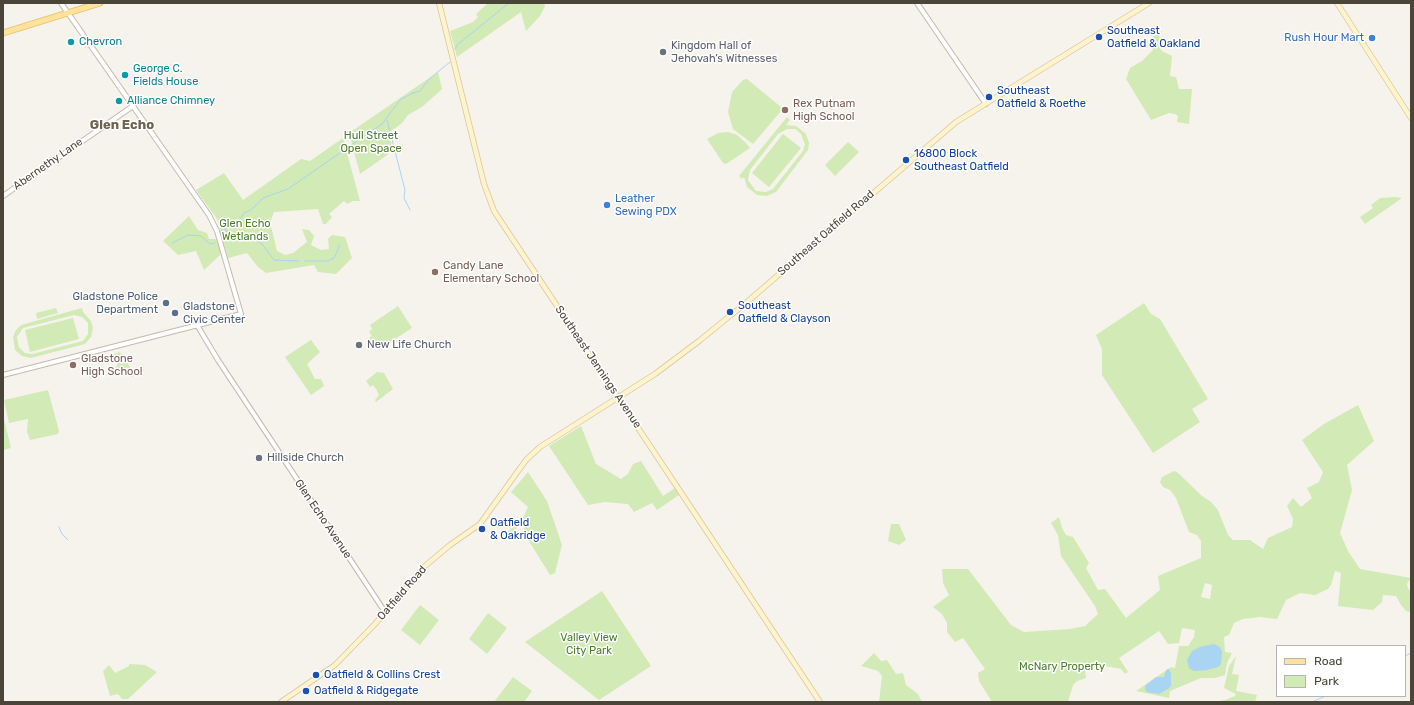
<!DOCTYPE html>
<meta charset="utf-8">
<style>
body{margin:0}
#map{position:relative;width:1414px;height:705px;overflow:hidden;background:#f6f3ec;font-family:Rubik,sans-serif}
canvas{display:block}
.frame{position:absolute;inset:0;border:4px solid #4b4439;pointer-events:none}
.legend{position:absolute;left:1276px;top:645px;width:130px;height:52px;box-sizing:border-box;background:#fff;border:1px solid #b7b4b0;margin:0;padding:5px 7px;list-style:none;font-size:12px;color:#4b4439}
.legend li{display:flex;align-items:center;gap:8px;height:20px}
.legend b{width:20px;border:1px solid #b7b4b0}
</style>
<div id="map">
<canvas width="1414" height="705"></canvas>
<div class="frame"></div>
<ul class="legend">
<li><b style="height:5px;background:#ffe39c"></b>Road</li>
<li><b style="height:11px;background:#d2eab5"></b>Park</li>
</ul>
</div>
<script>
const ctx = document.querySelector('canvas').getContext('2d');
ctx.lineJoin = 'round';
function fill(path, color) { ctx.fillStyle = color; ctx.fill(path, 'evenodd'); }
const poly = rows => new Path2D(rows.map(r => 'M' + r).join(''));
function stroke(path, color, width, dash) { ctx.strokeStyle = color; ctx.lineWidth = width; ctx.lineCap = dash ? 'butt' : 'round'; ctx.setLineDash(dash || []); ctx.stroke(path); }
function write(font, color, halo, rows, align = 'center') {
  ctx.font = font + ' Rubik,sans-serif'; ctx.lineWidth = 3; ctx.setLineDash([]); ctx.textBaseline = 'middle'; ctx.strokeStyle = halo; ctx.fillStyle = color; for (const [text, x, y, turn = 0] of rows) {
    ctx.save(); ctx.translate(x, y); ctx.rotate((+turn || 0) * Math.PI / 180); ctx.textAlign = isNaN(turn) ? turn : align; if (halo) ctx.strokeText(text, 0, 0); ctx.fillText(text, 0, 0); ctx.restore();
  }
}
const green = poly([
 [488,3,544,3,545,6,540,16,526,31,521,12,457,57,450,31,473,22,478,17,476,14],
 [1162,31,1159,38,1159,47,1162,51,1172,56,1170,76,1176,77,1179,89,1192,89,1189,124,1177,122,1178,116,1175,114,1169,113,1151,120,1126,79,1130,68,1142,61,1153,50,1149,40],
 [438,72,442,89,422,107,408,115,402,123,389,133,393,151,360,174,349,133],
 [747,79,781,107,781,111,753,144,733,129,728,112,732,92,743,80],
 [787,117,790,120,786,125,796,126,806,134,809,143,808,150,776,192,767,196,757,195,747,187,744,177,742,179,739,176],
 [787,129,795,129,801,134,805,144,803,151,773,189,766,192,756,191,748,180,750,170,778,134],
 [728,132,737,135,746,143,750,148,726,164,723,163,707,139,718,133],
 [783,134,801,148,769,187,752,173],
 [343,138,360,201,353,201,347,204,344,201,329,214,332,217,326,224,323,224,318,209,274,212,270,222,277,251,285,255,293,253,307,242,302,229,309,230,314,236,311,245,321,250,329,249,328,239,332,235,345,237,352,258,336,274,318,272,314,265,266,273,258,267,247,253,228,258,217,219,196,190,224,173,243,200,301,159,310,161],
 [848,142,859,152,835,176,825,165],
 [1395,197,1402,198,1365,224,1360,217,1373,208,1371,205,1380,198],
 [189,216,198,230,207,233,209,239,216,239,220,249,220,255,204,270,196,251,178,255,163,241],
 [1144,303,1151,314,1160,319,1208,399,1192,409,1200,422,1153,453,1102,375,1102,349,1096,335],
 [398,306,412,328,378,350,369,338,372,336,369,332,372,329,370,325],
 [56,308,58,313,37,319,36,313],
 [82,308,83,312,91,321,93,328,91,337,85,344,31,358,22,356,15,350,13,337,16,330,21,325],
 [74,315,82,317,88,323,88,334,83,341,32,354,25,353,19,347,17,337,23,328],
 [73,318,79,339,30,352,25,330],
 [311,340,320,352,307,364,315,379,321,379,324,386,311,395,285,357],
 [119,352,122,354,135,375,132,377,125,371,115,371,119,359,112,355],
 [377,372,384,373,393,389,376,402,375,400,379,395,376,389,373,385,370,387,366,381],
 [48,390,59,431,58,434,30,440,27,432,28,419,9,423,4,400],
 [1358,405,1374,441,1347,465,1352,490,1340,533,1348,551,1360,569,1411,578,1411,582,1408,581,1407,585,1411,594,1411,612,1406,611,1401,605,1396,596,1383,595,1382,602,1373,610,1338,606,1341,573,1335,571,1331,585,1328,589,1315,595,1300,593,1286,600,1277,619,1260,617,1243,619,1234,623,1229,635,1224,637,1225,652,1232,653,1227,663,1225,675,1215,678,1201,678,1170,691,1169,698,1136,691,1171,667,1175,668,1179,646,1188,646,1194,637,1195,630,1182,628,1179,643,1168,644,1159,631,1119,658,1128,672,1125,674,1121,669,1095,664,1085,671,1086,678,1077,681,1073,685,1068,702,992,702,979,681,978,673,985,669,963,638,955,642,947,632,947,623,942,614,933,607,949,595,943,583,942,569,968,569,1011,625,1024,632,1070,629,1085,626,1098,614,1095,606,1061,556,1058,535,1051,523,1059,517,1062,528,1066,535,1073,537,1089,563,1086,568,1098,590,1105,589,1126,618,1160,590,1158,576,1201,558,1201,541,1197,535,1189,532,1176,498,1170,490,1163,487,1160,482,1162,477,1174,471,1177,472,1202,496,1211,502,1218,510,1228,535,1233,540,1250,540,1263,549,1268,538,1292,527,1293,519,1287,506,1293,498,1301,507,1312,498,1307,488,1319,482,1323,472,1302,440,1324,424],
 [1205,583,1212,585,1210,599,1201,597],
 [3,415,11,448,3,450],
 [581,426,596,464,621,479,628,474,633,464,641,461,663,496,675,488,679,495,657,510,652,503,634,512,628,504,605,502,588,505,549,446],
 [528,472,547,501,562,545,555,573,550,575,524,533,524,522,505,538,503,536,523,518,528,507,511,492],
 [891,524,899,524,906,540,899,545,888,541],
 [602,591,651,666,599,700,525,642],
 [420,605,439,620,420,645,401,630],
 [488,613,507,628,487,654,469,639],
 [874,653,881,661,887,660,896,674,903,673,906,685,918,694,922,702,879,702,882,676,878,671,861,666],
 [1236,656,1232,674,1239,675,1236,691,1257,695,1255,702,1213,702,1225,700,1235,696,1236,694,1224,688,1229,666],
 [129,664,145,665,157,672,128,699,122,699,118,694,110,696,103,671,109,665,115,673,129,666],
 [513,677,532,691,524,702,494,702]
]);
const water = poly([
 [1214,644,1220,647,1222,652,1221,664,1218,667,1207,670,1194,671,1189,668,1187,660,1192,651,1200,647],
 [1169,669,1171,674,1171,686,1168,689,1159,694,1147,692,1145,689,1146,685,1156,677,1164,677,1166,670]
]);
const stream = poly([
 [455,49,457,45,509,3],
 [387,120,405,190,404,198,410,210],
 [351,145,382,124,401,99,413,93,420,91,429,79,450,62],
 [225,230,236,236,251,237,262,244,274,260,299,261],
 [221,231,229,225,238,222,244,213,251,210,263,198,288,189,347,148],
 [172,243,188,235,201,236,210,244,215,243],
 [305,261,328,261,334,258,340,245],
 [59,527,62,534,68,540],
 [1405,656,1411,653],
 [1314,701,1326,696],
 [1299,702,1310,702]
]);
const tertiary = poly([
 [917,3,986,104],
 [3,196,133,106],
 [197,325,218,360,385,612],
 [3,375,241,314,217,231,209,215,61,3]
]);
const secondary = poly([
 [439,3,484,184,494,211,820,702],
 [1337,3,1411,118],
 [281,702,335,665,375,624,425,566,450,545,480,524,526,460,540,447,655,374,699,341,747,302,956,122,1149,3]
]);
const primary = poly([
 [3,33,100,3]
]);
const markers = [
 [1099,37,4,"#1a4fb4"],
 [1372,38,4,"#3f7fe0"],
 [71,42,4,"#0f9aa8"],
 [663,52,4,"#6b7280"],
 [125,75,4,"#0f9aa8"],
 [989,97,4,"#1a4fb4"],
 [119,101,4,"#0f9aa8"],
 [785,110,4,"#8d6e63"],
 [906,160,4,"#1a4fb4"],
 [607,205,4,"#3f7fe0"],
 [435,272,4,"#8d6e63"],
 [166,303,4,"#5c6f8a"],
 [730,312,4,"#1a4fb4"],
 [175,313,4,"#5c6f8a"],
 [359,345,4,"#6b7280"],
 [73,365,4,"#8d6e63"],
 [259,458,4,"#6b7280"],
 [482,529,4,"#1a4fb4"],
 [316,675,4,"#1a4fb4"],
 [306,691,4,"#1a4fb4"]
];
const transitNames = [
 ["Southeast",1107,31],
 ["Oatfield & Oakland",1107,44],
 ["Southeast",997,91],
 ["Oatfield & Roethe",997,104],
 ["16800 Block",914,154],
 ["Southeast Oatfield",914,167],
 ["Southeast",738,306],
 ["Oatfield & Clayson",738,319],
 ["Oatfield",490,523],
 ["& Oakridge",490,536],
 ["Oatfield & Collins Crest",324,675],
 ["Oatfield & Ridgegate",314,691]
];
const shopNames = [
 ["Rush Hour Mart",1364,38],
 ["Leather",615,199,"left"],
 ["Sewing PDX",615,212,"left"]
];
const cultureNames = [
 ["Chevron",79,42],
 ["George C.",133,69],
 ["Fields House",133,82],
 ["Alliance Chimney",127,101]
];
const worshipNames = [
 ["Kingdom Hall of",671,46],
 ["Jehovah’s Witnesses",671,59],
 ["New Life Church",367,345],
 ["Hillside Church",267,458]
];
const educationNames = [
 ["Rex Putnam",793,104],
 ["High School",793,117],
 ["Candy Lane",443,266],
 ["Elementary School",443,279],
 ["Gladstone",81,359],
 ["High School",81,372]
];
const parkNames = [
 ["Hull Street",371,136],
 ["Open Space",371,149],
 ["Glen Echo",245,224],
 ["Wetlands",245,237],
 ["Valley View",589,638],
 ["City Park",589,651],
 ["McNary Property",1062,667]
];
const streetNames = [
 ["Abernethy Lane",48,164,-35],
 ["Southeast Oatfield Road",826,233,-41],
 ["Southeast Jennings Avenue",598,367,56],
 ["Glen Echo Avenue",323,519,56],
 ["Oatfield Road",402,593,-49]
];
const serviceNames = [
 ["Gladstone Police",158,297],
 ["Department",158,310],
 ["Gladstone",183,307,"left"],
 ["Civic Center",183,320,"left"]
];
const quarterNames = [
 ["Glen Echo",122,125]
];
fill(green, '#d2eab5');
fill(water, '#a9d4f2');
stroke(stream, '#a9d4f2', 1);
stroke(tertiary, '#c2bbae', 6);
stroke(secondary, '#d6c79b', 6);
stroke(primary, '#e6c16a', 7);
stroke(tertiary, '#fff', 4);
stroke(secondary, '#fff3cd', 4.5);
stroke(primary, '#ffe39c', 5);
for (const [x, y, r, color] of markers) { const dot = new Path2D(); dot.arc(x, y, r, 0, 2 * Math.PI); ctx.fillStyle = color; ctx.fill(dot); stroke(dot, '#fff', 1.5); }
write('11px', '#164399', '#fff', transitNames, 'left');
write('11px', '#366cbe', '#fff', shopNames, 'right');
write('11px', '#0d838f', '#fff', cultureNames, 'left');
write('11px', '#5b616d', '#fff', worshipNames, 'left');
write('11px', '#785e54', '#fff', educationNames, 'left');
write('11px', '#4a7f2a', '#fff', parkNames);
write('11px', '#4b4439', '#fff', streetNames);
write('11px', '#4e5e75', '#fff', serviceNames, 'right');
write('bold 13px', '#6e6250', '#fff', quarterNames);
</script>
